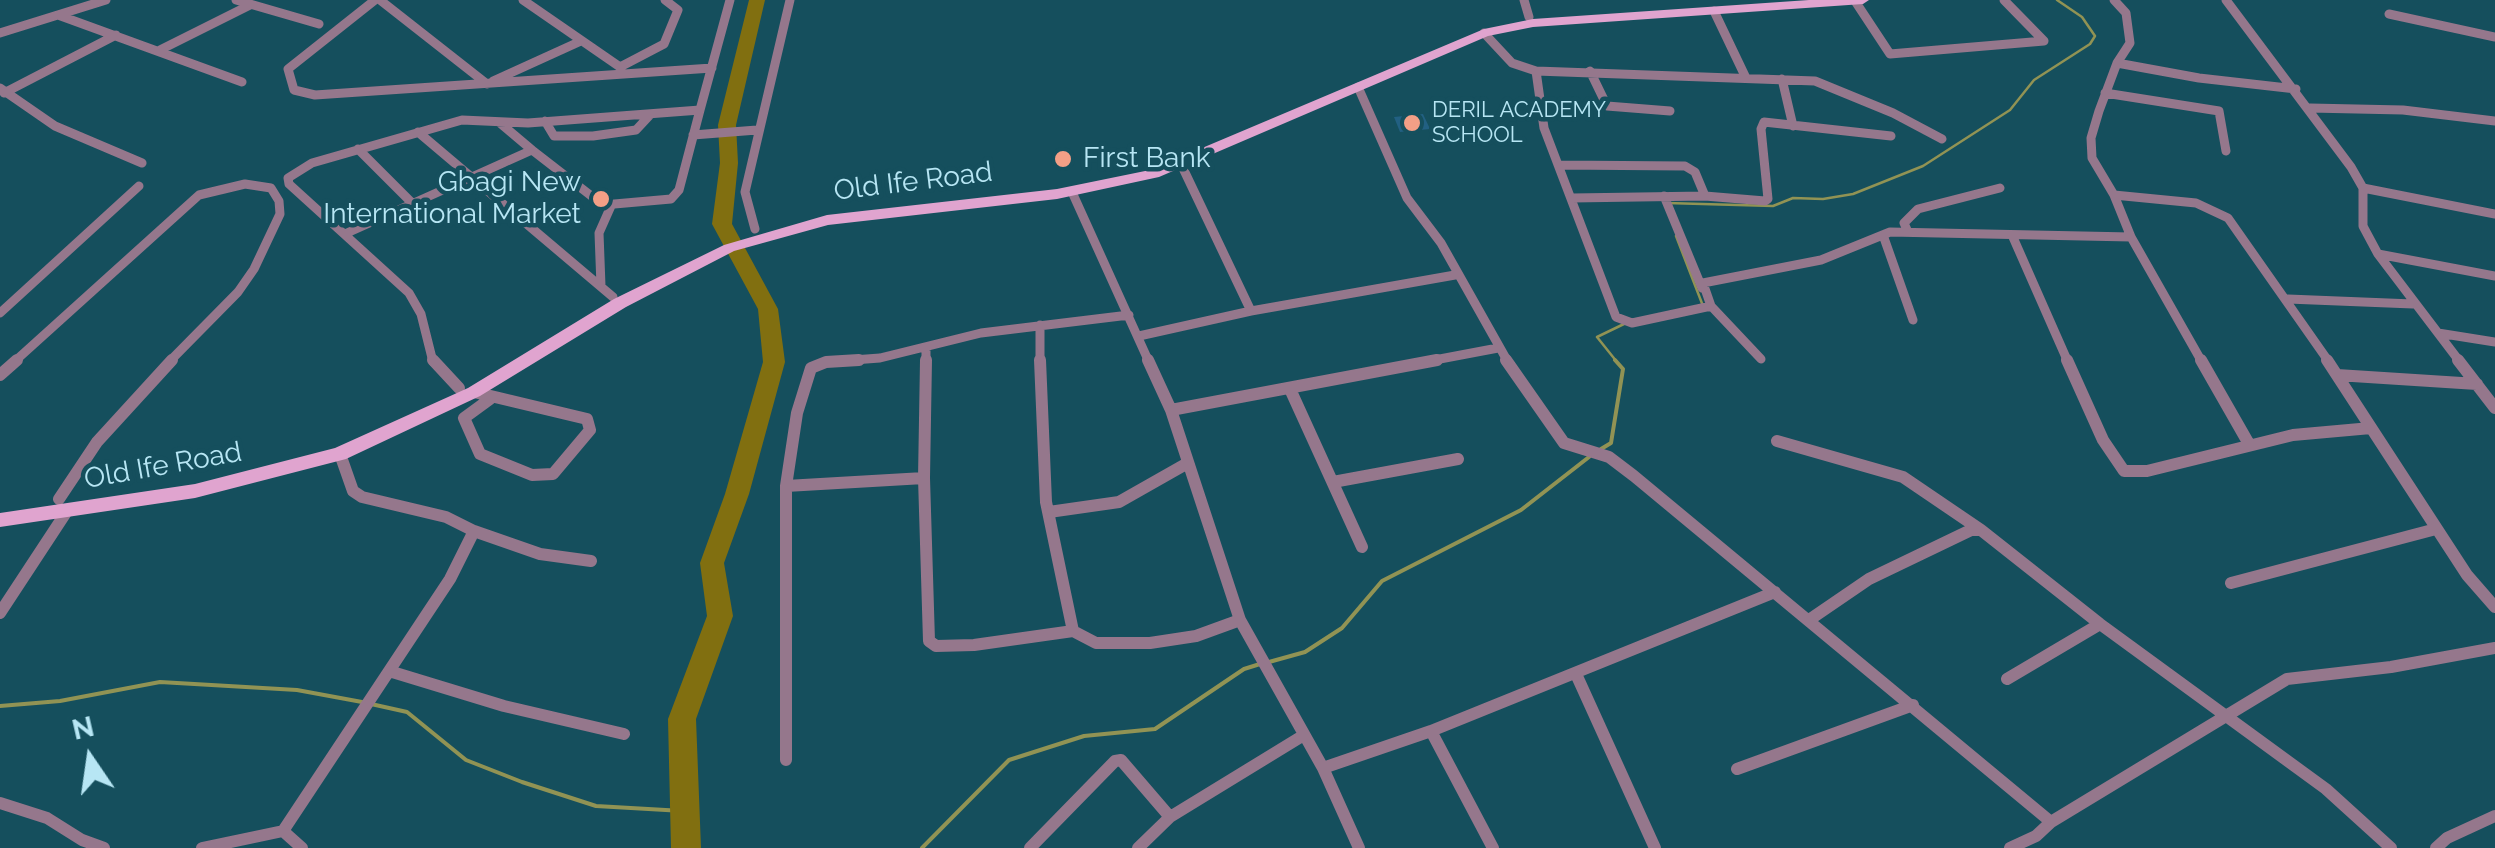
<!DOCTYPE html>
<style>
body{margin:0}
#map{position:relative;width:2495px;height:848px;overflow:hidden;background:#154f5d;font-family:Raleway,sans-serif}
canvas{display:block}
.north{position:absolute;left:40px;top:708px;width:100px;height:100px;-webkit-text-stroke:8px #154f5d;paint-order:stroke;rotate:347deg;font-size:28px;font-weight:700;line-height:40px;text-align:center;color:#b7e6f4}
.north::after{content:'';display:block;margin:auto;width:35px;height:45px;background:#b7e6f4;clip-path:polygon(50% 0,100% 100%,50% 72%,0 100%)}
</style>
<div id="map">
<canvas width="2495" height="848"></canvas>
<div class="north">N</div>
</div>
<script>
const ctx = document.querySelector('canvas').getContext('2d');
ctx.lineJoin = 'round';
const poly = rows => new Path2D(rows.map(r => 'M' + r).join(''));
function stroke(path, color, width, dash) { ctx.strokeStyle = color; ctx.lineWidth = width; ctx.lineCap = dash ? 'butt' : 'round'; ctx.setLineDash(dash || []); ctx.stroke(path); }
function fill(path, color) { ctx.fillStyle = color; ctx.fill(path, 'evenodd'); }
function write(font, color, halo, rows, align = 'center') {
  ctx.font = font + ' Raleway,sans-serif'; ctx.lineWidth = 9; ctx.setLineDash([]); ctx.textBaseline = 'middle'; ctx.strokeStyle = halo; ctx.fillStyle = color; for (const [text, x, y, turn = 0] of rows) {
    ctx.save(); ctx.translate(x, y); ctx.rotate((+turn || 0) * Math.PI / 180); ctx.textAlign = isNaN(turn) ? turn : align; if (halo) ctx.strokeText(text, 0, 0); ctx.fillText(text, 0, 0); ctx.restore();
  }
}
const streamFar1 = poly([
 [1667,203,1773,206,1793,198,1823,199,1853,194,1923,166,2010,110,2034,80,2090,44,2095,36,2082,17,2057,0],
 [1676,236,1703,306],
 [1617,362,1597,337,1626,323]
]);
const stream = poly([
 [1601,449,1611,443,1623,369,1615,360],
 [1269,662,1305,652,1342,628,1382,581,1521,510,1589,457],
 [371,704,407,712,466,760,522,782,596,806,683,811],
 [0,706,60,701,160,682,297,690,362,702],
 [922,848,1009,760,1084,736,1155,729,1244,669,1260,664]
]);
const river = poly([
 [749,0,765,0,736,125,738,163,732,224,778,309,785,362,749,494,724,563,733,616,696,719,701,848,671,848,668,719,707,616,700,563,725,494,763,362,758,309,712,224,720,163,718,125,749,0]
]);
const building = poly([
 [1423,114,1430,129,1400,132,1394,117]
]);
const minorFar1 = poly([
 [236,0,319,24],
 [375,0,288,69,294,90,315,95,712,68],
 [380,0,487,84],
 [523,0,620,67,664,44,678,10,665,0],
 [1524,0,1529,17],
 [2114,0,2126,13,2130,43,2117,63,2099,111,2091,138,2092,158,2114,195,2131,237,2202,362],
 [2226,0,2351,167,2363,188,2363,226,2378,254,2460,362],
 [1855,1,1890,54,2044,41,2004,0],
 [1714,11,1746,78],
 [2389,14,2495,37],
 [58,15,242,82],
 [0,33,106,0],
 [1484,33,1512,63,1536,71,1815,81,1893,113,1942,139],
 [160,50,250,5],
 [2117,63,2199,78,2296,89],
 [1536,71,1544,128,1616,317,1632,323,1711,306],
 [1590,71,1607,106,1670,111],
 [1782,79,1793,126],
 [493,81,581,41],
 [1358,87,1407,198,1441,243,1508,362],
 [0,88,55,126,142,163],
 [4,93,116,35],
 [2105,93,2219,111,2226,151],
 [2310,108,2403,110,2495,121],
 [545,121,554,136,593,136,636,130,650,115],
 [418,132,613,297],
 [693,135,757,130],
 [358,149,412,203],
 [532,150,603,205,671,199,679,190,700,110],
 [1181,164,1251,311],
 [1559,165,1685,166,1695,172,1705,196,1765,201,1768,199,1761,129,1764,122,1891,136],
 [2363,188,2495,214],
 [1072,192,1149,362],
 [2114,195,2196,203,2228,218,2329,362],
 [1664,196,1702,288],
 [1572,198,1705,196],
 [755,229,745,192,790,0],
 [1908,232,1904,223,1918,209,2000,188],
 [347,233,532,150,500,123],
 [1883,235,1913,320],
 [2012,235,2068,362],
 [2378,254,2495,276],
 [601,286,599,233,611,206],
 [2288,299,2413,304],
 [0,313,139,186],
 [1040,325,1040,362],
 [2438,333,2495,342],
 [1139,336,1251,311,1455,275],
 [1761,359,1711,306,1703,283,1821,260,1890,232,2131,237],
 [14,362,199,195,245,184,271,188,279,201,280,214,254,269,238,292,169,362],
 [433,362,421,314,409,293,289,184,288,178,312,163,462,120,528,123,700,110,730,0],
 [826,362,880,358,981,333,1129,315],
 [926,362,926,348],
 [1424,362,1498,348]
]);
const minor = poly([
 [433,360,459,388],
 [926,360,924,478,929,641,936,646,974,645,1073,631,1096,643,1150,643,1196,636,1240,620],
 [1040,360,1046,502,1073,631],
 [1148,360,1171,410,1240,620,1323,768,1359,848],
 [1506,360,1564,443,1609,457,1634,476,2051,822],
 [2067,360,2103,440,2124,471,2147,471,2293,435,2371,428],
 [2201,360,2249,444],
 [2327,360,2467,575,2495,607],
 [2458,360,2495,408],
 [0,375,17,360],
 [2337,375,2477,384],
 [1290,389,1362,547],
 [474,392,587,419,590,430,553,474,532,475,480,454,464,418,490,399],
 [1171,410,1437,360],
 [1777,441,1903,477,1981,530],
 [1333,482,1458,459],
 [786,486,924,478],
 [59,499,97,442,172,360],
 [1049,512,1119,502,1186,464],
 [474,531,540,554,591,561],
 [2231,583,2436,529],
 [0,613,67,511],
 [1809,620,1869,579,1971,530,1981,530,2100,624,2326,789,2391,848],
 [389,671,504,706,624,734],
 [1576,674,1655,848],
 [2007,679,2100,624],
 [1431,731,1493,848],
 [786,760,786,486,797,413,811,368,826,362,859,360],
 [1323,768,1431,731,1775,592],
 [1737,769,1913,705],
 [0,803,47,818,82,840,104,848],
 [202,848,283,831],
 [302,848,283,831,450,579,474,531,446,517,362,497,353,491,340,454],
 [1030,848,1115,761,1121,760,1170,817],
 [1138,848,1170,817,1304,735],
 [2010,848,2036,836,2051,822,2287,679,2391,667,2495,648],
 [2436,848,2447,838,2495,816]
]);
const primary = poly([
 [1809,0,1869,0,1863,4,1533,27,1488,36,1159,177,1057,199,828,225,734,251,626,307,480,396,346,459,195,498,0,527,0,513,195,484,335,448,468,388,614,299,724,245,827,215,1057,189,1150,170,1484,29,1533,19,1809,0]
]);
const markers = [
 [1412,123,10,"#f39f86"],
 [1063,159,10,"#f39f86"],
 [601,199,10,"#f39f86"]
];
const farPoinames = [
 ["DERIL ACADEMY",1432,110],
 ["SCHOOL",1432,135]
];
const poiNames = [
 ["First Bank",1083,159],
 ["Gbagi New",581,183,"right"],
 ["International Market",581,215,"right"]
];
const streetNames = [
 ["Old Ife Road",913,182,-7],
 ["Old Ife Road",163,466,-10]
];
stroke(streamFar1, '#919354', 2.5);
stroke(stream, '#919354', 4);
fill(river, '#816f10');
fill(building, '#226082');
stroke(minorFar1, '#95778c', 9);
stroke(minor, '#95778c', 12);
fill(primary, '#e0a4cf');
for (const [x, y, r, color] of markers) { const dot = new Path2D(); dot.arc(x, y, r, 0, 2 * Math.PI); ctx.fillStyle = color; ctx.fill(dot); stroke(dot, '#154f5d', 4); }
write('22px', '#b7e6f4', '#154f5d', farPoinames, 'left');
write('28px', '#b7e6f4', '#154f5d', poiNames, 'left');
write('28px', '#b7e6f4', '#154f5d', streetNames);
</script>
